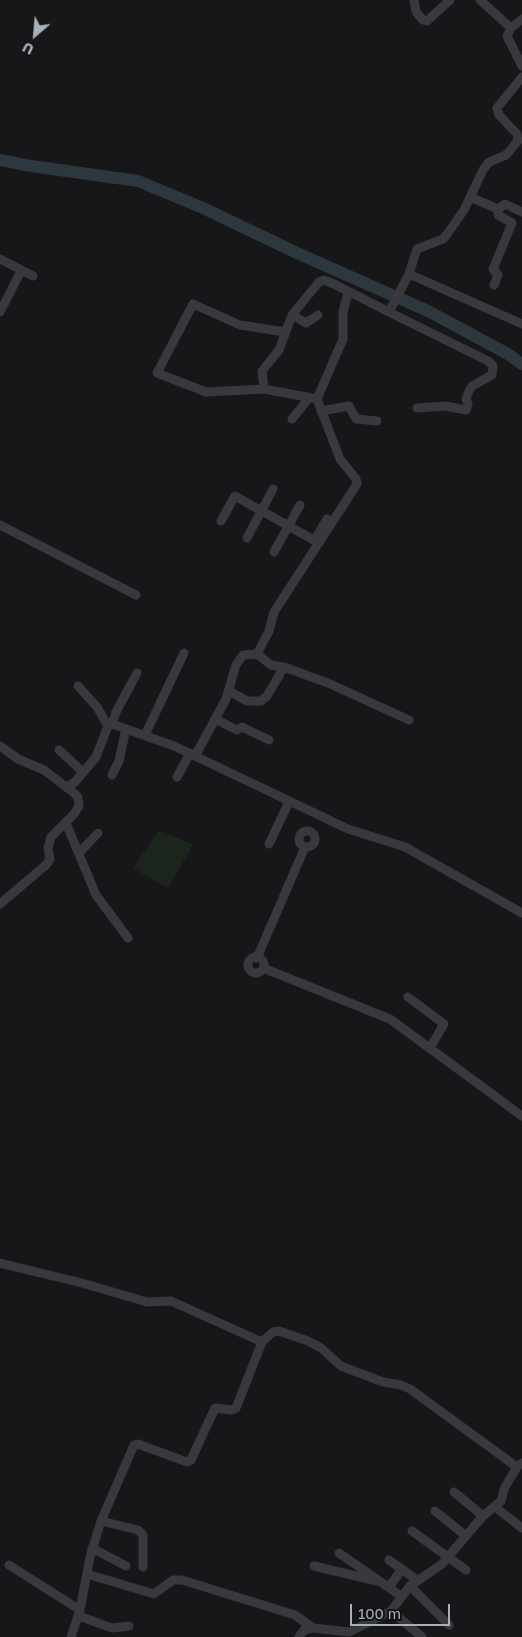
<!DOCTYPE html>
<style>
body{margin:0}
#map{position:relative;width:522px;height:1637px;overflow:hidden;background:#171719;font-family:"Golos Text",sans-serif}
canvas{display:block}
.north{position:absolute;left:10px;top:10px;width:50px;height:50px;-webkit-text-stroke:4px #121214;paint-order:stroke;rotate:207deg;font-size:14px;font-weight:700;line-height:20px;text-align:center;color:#a8b0ba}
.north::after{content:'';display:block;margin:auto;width:18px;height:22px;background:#a8b0ba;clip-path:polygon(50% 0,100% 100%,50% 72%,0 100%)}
.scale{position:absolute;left:350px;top:1604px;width:100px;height:22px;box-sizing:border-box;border:2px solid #a8b0ba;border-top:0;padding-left:6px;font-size:15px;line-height:18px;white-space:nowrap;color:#a8b0ba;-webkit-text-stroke:4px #121214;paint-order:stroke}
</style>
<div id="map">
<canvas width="522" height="1637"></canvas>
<div class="north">U</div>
<div class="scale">100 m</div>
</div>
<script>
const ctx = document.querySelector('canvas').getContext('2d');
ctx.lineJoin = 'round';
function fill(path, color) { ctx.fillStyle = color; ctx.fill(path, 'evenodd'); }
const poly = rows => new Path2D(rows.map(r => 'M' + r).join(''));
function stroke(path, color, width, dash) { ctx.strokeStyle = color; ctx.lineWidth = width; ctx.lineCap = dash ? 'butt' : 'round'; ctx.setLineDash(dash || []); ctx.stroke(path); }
const green = poly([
 [159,830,193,845,168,888,133,868]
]);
const river = poly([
 [0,160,31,166,138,181,203,208,297,253,428,311,508,354,522,364]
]);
const minor = poly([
 [414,0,416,12,423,20,427,21,450,0],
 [480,0,511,28],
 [522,19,511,28,507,36,522,66],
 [470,197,498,209,498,215,512,223,493,269,498,275,494,285],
 [498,209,505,204,522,212],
 [0,259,33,276],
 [409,274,522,324],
 [0,312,21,271],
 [389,312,488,361,493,366,492,375,472,386,469,391,466,399,468,404,466,410,446,406,417,408],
 [292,315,306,323,318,315],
 [285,332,240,325,193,304,157,373,206,392,264,389,317,399],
 [264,389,262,371,279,350,292,315,319,282,324,280,334,284,389,312,409,274,417,249,443,239,448,233,464,210,483,170,489,162,506,155,518,141,517,134,499,115,497,108,522,77],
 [321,411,349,406,356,419,377,421],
 [292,419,309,398],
 [221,521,235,496,319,543],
 [0,525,136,595],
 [317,536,327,519],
 [247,538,273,489],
 [274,552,300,505],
 [257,654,271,665,284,667,328,683,409,720],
 [78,686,97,707,108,726],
 [229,691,247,701,261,701,267,696,284,667],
 [215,719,237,730,242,727,269,740],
 [112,724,116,712,137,673],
 [145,735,184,653],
 [0,746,18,759,44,770,74,793,78,797,79,806,74,814,51,837,48,848,50,859,47,864,0,904],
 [59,750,82,771],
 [195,756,226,699,236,665,243,655,257,654,269,631,274,612,357,484,356,479,340,459,317,399,343,339,343,312,348,293],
 [112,775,119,761,126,729],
 [177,777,190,753],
 [67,787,75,782,96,757,108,726,112,724,174,746,348,829,405,847,522,913],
 [66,823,96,895,128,938],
 '299 839a8 8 0 1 1 16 0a8 8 0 1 1-16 0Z',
 [269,844,289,802],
 [80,852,98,833],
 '248 965a8 8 0 1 1 16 0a8 8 0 1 1-16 0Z',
 [257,958,305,847],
 [263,968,390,1019,522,1116],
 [408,997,444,1024,430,1048],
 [0,1263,82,1283,147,1302,171,1301,262,1342,273,1332,279,1331,308,1341,321,1348,341,1366,383,1382,401,1385,410,1389,517,1467,522,1463],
 [454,1492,483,1516],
 [495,1507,522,1528],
 [435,1511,466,1536],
 [101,1521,138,1530,143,1535,143,1567],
 [412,1531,466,1570],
 [92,1548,126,1566],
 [339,1553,401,1596],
 [389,1560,417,1580],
 [9,1565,80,1610],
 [314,1566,377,1581],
 [87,1574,154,1594,173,1580,182,1580,295,1615,313,1628],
 [410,1586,449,1625],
 [389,1587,402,1569],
 [391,1611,422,1637],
 [79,1616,112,1628,129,1626],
 [71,1637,80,1610,90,1557,101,1521,134,1445,138,1444,187,1462,191,1460,215,1408,232,1410,236,1408,262,1342],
 [299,1637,304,1630,313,1628,349,1632,391,1611,410,1586,442,1564,483,1516,501,1501,504,1489,517,1467]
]);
fill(green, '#1c251c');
stroke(river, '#2c383e', 12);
stroke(minor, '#37393e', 9);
</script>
